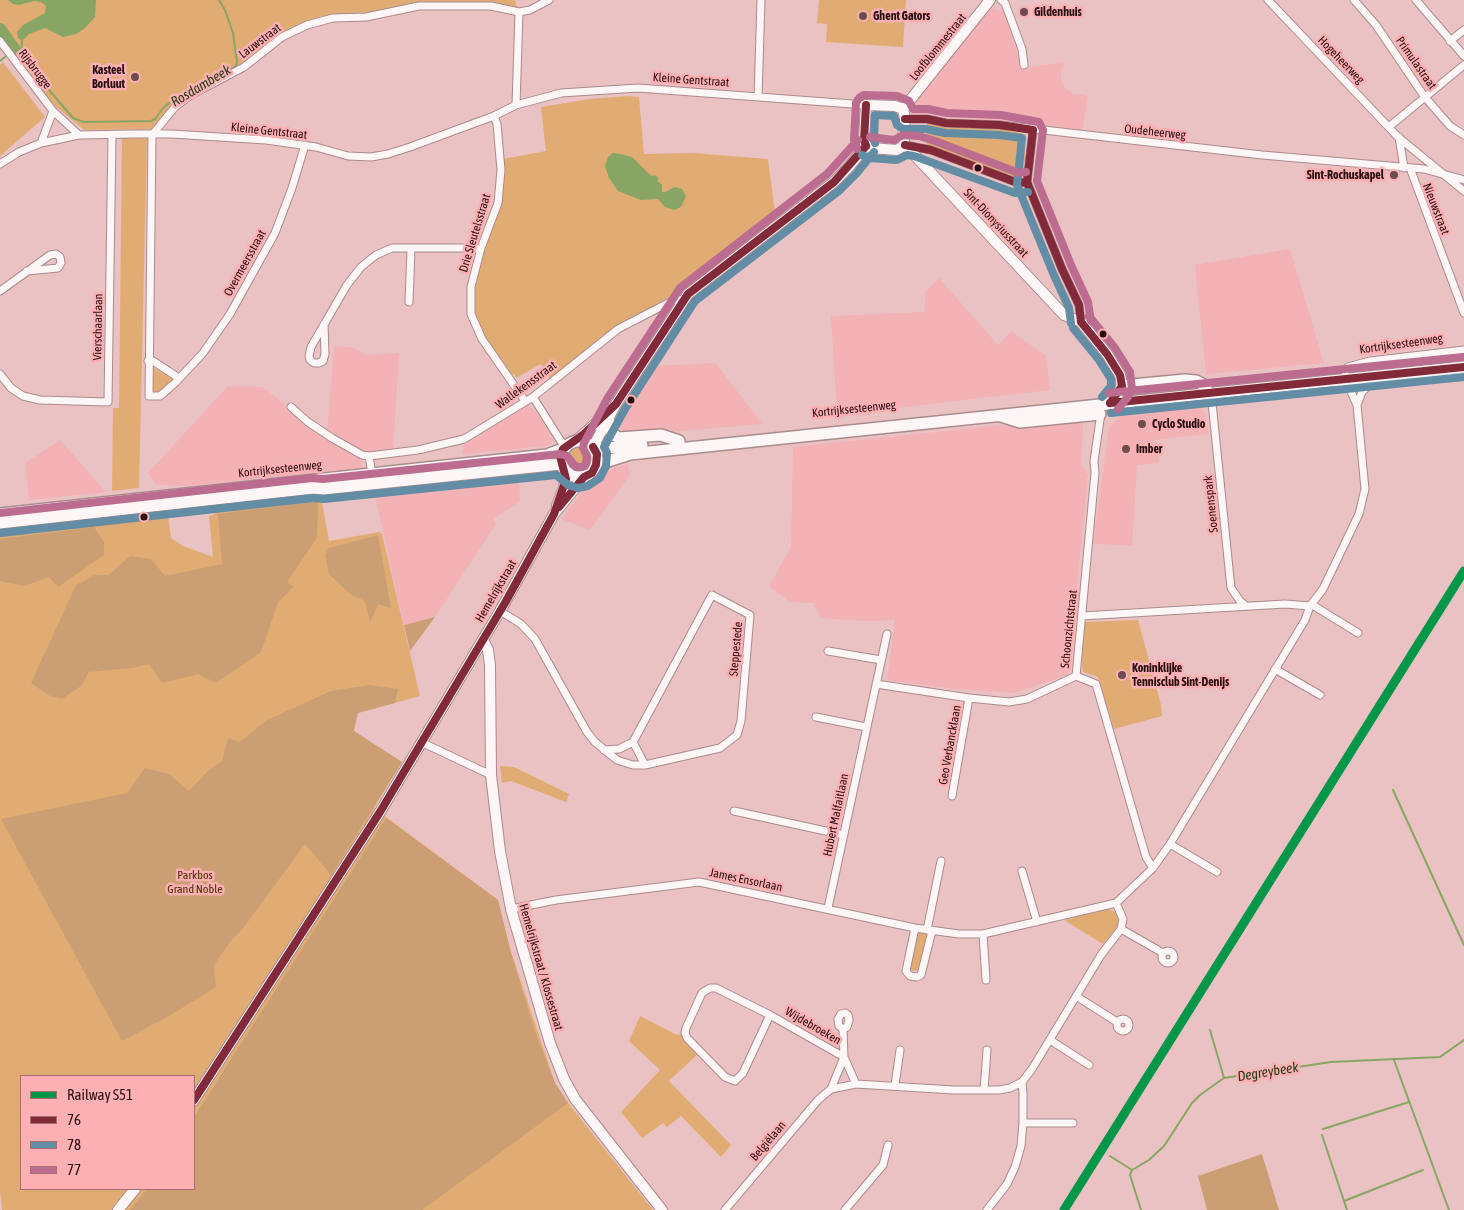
<!DOCTYPE html>
<meta charset="utf-8">
<style>
body{margin:0}
#map{position:relative;width:1464px;height:1210px;overflow:hidden;background:#eac2c3;font-family:"Asap Condensed",sans-serif}
canvas{display:block}
.legend{position:absolute;left:20px;top:1075px;width:175px;height:115px;box-sizing:border-box;background:#fcb0b4;border:1px solid #a76f72;margin:0;padding:6px 9px;list-style:none;font-size:15px;color:#280d10}
.legend li{display:flex;align-items:center;gap:10px;height:25px}
.legend b{width:25px;border:1px solid #a76f72}
</style>
<div id="map">
<canvas width="1464" height="1210"></canvas>
<ul class="legend">
<li><b style="height:6px;background:#04974a"></b>Railway S51</li>
<li><b style="height:6px;background:#822a3a"></b>76</li>
<li><b style="height:6px;background:#638ca5"></b>78</li>
<li><b style="height:6px;background:#bc6c8f"></b>77</li>
</ul>
</div>
<script>
const ctx = document.querySelector('canvas').getContext('2d');
ctx.lineJoin = 'round';
function fill(path, color) { ctx.fillStyle = color; ctx.fill(path, 'evenodd'); }
const poly = rows => new Path2D(rows.map(r => 'M' + r).join(''));
function stroke(path, color, width, dash) { ctx.strokeStyle = color; ctx.lineWidth = width; ctx.lineCap = dash ? 'butt' : 'round'; ctx.setLineDash(dash || []); ctx.stroke(path); }
function write(font, color, halo, rows, align = 'center') {
  ctx.font = font + ' "Asap Condensed",sans-serif'; ctx.lineWidth = 5; ctx.setLineDash([]); ctx.textBaseline = 'middle'; ctx.strokeStyle = halo; ctx.fillStyle = color; for (const [text, x, y, turn = 0] of rows) {
    ctx.save(); ctx.translate(x, y); ctx.rotate((+turn || 0) * Math.PI / 180); ctx.textAlign = isNaN(turn) ? turn : align; if (halo) ctx.strokeText(text, 0, 0); ctx.fillText(text, 0, 0); ctx.restore();
  }
}
const built = poly([
 [990,8,1004,12,1017,51,1020,68,1065,62,1061,71,1061,81,1066,89,1073,94,1088,96,1082,131,1027,124,911,114,920,95],
 [1290,249,1324,363,1206,374,1195,265],
 [939,278,998,345,1011,331,1046,356,1050,390,837,415,831,316,924,312,926,291],
 [334,346,354,348,366,355,399,353,393,449,367,453,327,434],
 [716,363,762,424,648,434,625,433,615,423,650,366],
 [249,386,263,387,291,410,362,458,362,468,187,486,156,485,148,473,227,387],
 [526,404,538,414,554,440,546,446,462,454,464,445],
 [1196,406,1200,407,1206,414,1208,434,1156,440,1159,463,1137,465,1132,545,1093,544,1109,427,1125,412],
 [1081,421,1083,426,1081,464,1088,475,1068,675,1014,693,956,689,887,680,895,620,864,621,821,618,813,603,790,602,769,586,791,547,793,447,1003,425,1014,427],
 [60,440,106,492,29,500,25,463],
 [628,464,630,475,590,530,561,519,585,488,592,485,611,469],
 [519,475,520,501,494,519,496,524,435,617,404,625,374,491]
]);
const green = poly([
 [0,0,515,0,518,9,469,3,366,15,322,16,281,34,254,55,209,84,173,103,155,129,84,130,54,105,18,63,0,36],
 [819,0,906,0,903,47,826,42,827,24,817,23],
 [3,62,45,117,0,156,0,65],
 [628,96,639,97,644,154,693,153,768,159,776,220,687,287,619,325,603,336,550,379,541,364,516,378,514,374,511,375,483,336,474,312,474,283,483,247,501,202,503,159,546,151,541,107,589,99],
 [927,123,1002,129,1022,133,1025,142,1025,157,1023,176,1019,179,1013,179,927,145],
 [122,138,147,138,139,488,112,491,113,408,119,408],
 [152,367,172,378,171,381,158,393,152,391],
 '568 459a11 11 0 1 1 22 0a11 11 0 1 1-22 0Z',
 [321,497,329,541,379,532,382,534,420,696,373,709,325,714,402,762,374,808,498,900,510,949,555,1083,568,1103,653,1210,2,1210,0,1191,0,534,168,515,171,538,183,546,213,557,209,516,214,515,213,509],
 [21,1076,194,1076,194,1189,21,1189],
 [1138,620,1161,705,1162,716,1114,729,1098,677,1083,672,1081,657,1084,622],
 [500,766,514,767,569,794,566,802,511,781,502,783],
 [1106,909,1116,912,1119,921,1118,926,1103,944,1064,920],
 [917,931,926,933,927,935,920,969,916,971,911,970,909,966],
 [640,1016,675,1034,682,1035,698,1054,669,1081,731,1145,721,1157,681,1116,667,1127,663,1123,642,1138,621,1112,660,1070,629,1041]
]);
const forest = poly([
 [318,501,317,538,287,582,294,587,278,602,261,652,216,683,198,674,162,683,149,664,132,668,89,672,81,686,62,699,48,695,31,683,76,585,95,575,109,575,130,556,151,559,165,576,222,564,218,514],
 [94,527,104,542,104,555,58,587,49,577,24,586,0,581,0,539],
 [378,535,391,608,378,604,370,622,365,601,350,594,329,574,325,555,329,548],
 [435,617,410,651,404,625],
 [369,685,398,689,395,703,358,713,354,731,402,762,331,875,305,844,244,927,230,942,214,965,216,987,169,1016,122,1041,1,819,127,793,145,768,169,774,189,791,208,771,222,761,228,738,240,742,267,720,331,691],
 [386,818,498,900,510,949,534,1029,555,1083,568,1103,422,1210,130,1210,147,1189,194,1189,194,1117],
 [1262,1154,1279,1210,1207,1210,1198,1176]
]);
const water = poly([
 [8,0,96,0,95,17,85,28,76,34,63,37,45,28,29,34,22,41,18,38,17,32,23,25,45,13,46,6,41,2,34,1,19,5,13,4],
 [613,153,621,154,632,157,648,173,652,176,655,175,659,179,657,181,662,185,662,192,665,192,675,187,682,189,686,196,682,205,679,208,674,210,665,207,658,199,641,200,618,191,609,178,605,166,608,157]
]);
const stream = poly([
 [15,50,73,118,84,122,151,121,155,119,164,107,175,99,235,67,237,62,233,33,225,10,219,0],
 [15,50,21,52,22,41],
 [0,61,6,56],
 [1393,790,1464,945],
 [1210,1030,1224,1078],
 [1394,1060,1449,1210],
 [1323,1129,1409,1102],
 [1322,1135,1344,1201,1423,1170],
 [1110,1156,1132,1170,1149,1160,1164,1146,1192,1103,1200,1095,1224,1078,1331,1062,1440,1057,1464,1040],
 [1132,1170,1130,1175,1141,1210],
 [1344,1201,1347,1210]
]);
const river = poly([
 [0,29,15,50]
]);
const street = poly([
 [1001,0,1005,3,1022,49,1024,65],
 [1268,0,1398,137,1464,191],
 [1354,0,1376,25,1424,96,1450,126,1464,135],
 [1416,0,1464,56],
 [0,41,53,111,79,135],
 [1450,41,1464,30],
 [758,97,761,0],
 [516,105,519,12],
 [494,116,497,124,501,170,498,203,481,248,471,287,471,314,482,339,525,401],
 [905,119,927,119,946,123,1000,125,1262,155,1424,169,1464,180],
 [1390,126,1464,65],
 [1033,130,1027,182,1062,269,1079,305,1081,322],
 [152,135,149,396,160,396,176,382,203,353,230,314,275,233,292,188,305,145],
 [152,135,175,107,191,95,244,67,282,37,307,25,333,18,366,17,419,6,491,6,519,12,530,10,549,0],
 [1399,137,1404,168],
 [41,143,53,111],
 [905,145,931,150,1018,183,1027,182],
 [0,164,19,152,41,143,79,135,133,134,172,134,266,140,316,147,348,156,371,157,388,154,410,147,494,116,516,105,561,93,638,88,866,105],
 [1410,168,1464,313],
 [0,291,50,255,56,254,60,257,61,263,58,268,27,271],
 [409,302,411,250],
 [324,324,325,354,323,361,319,363,314,363,310,360,309,356,311,347,347,285,361,267,376,255,392,248,481,248],
 [148,361,153,361,179,378],
 [1345,372,1348,367,1370,361,1464,350],
 [0,374,11,388,23,396,40,400,108,402,112,135],
 [1349,387,1464,376],
 [1211,393,1231,588,1240,601,1246,606],
 [533,397,560,440,565,446],
 [1357,405,1362,392,1368,386],
 [291,407,308,422,332,438,362,455,369,456,418,450,464,439,533,397,618,329,670,302,677,299,682,301],
 [1101,413,1094,461,1095,473,1076,676,1096,684,1146,857,1153,868],
 [369,456,372,474],
 [1311,604,1358,633],
 [500,611,521,624,535,639,587,732,595,742,617,760,633,765,645,765,633,742],
 [1082,616,1285,604,1310,606],
 [828,651,881,660],
 [1275,669,1320,695],
 [876,684,969,698,1009,702,1027,699,1076,676],
 [816,717,866,727],
 [421,742,491,775],
 [604,750,619,749,633,742,712,595,750,615,741,721,737,735,720,748,645,765],
 [952,796,969,698],
 [734,811,844,835],
 [1170,844,1217,872],
 [1022,871,1037,922],
 [828,908,887,634],
 [511,909,556,900,699,882,915,928,959,934,983,934,1116,903,1153,868,1170,844,1305,620,1310,606,1323,589,1359,514,1365,489,1357,405,1348,385,1339,382],
 [915,928,906,971,910,976,917,977,921,975,932,931],
 [1121,929,1163,953],
 [927,930,941,861],
 [983,934,986,980],
 '1162 957a6 6 0 1 1 12 0a6 6 0 1 1-12 0Z',
 [1076,996,1117,1022],
 [770,1015,743,1073,735,1081,725,1077,687,1038,685,1033,686,1028,702,993,710,988,716,988,770,1015,844,1057],
 '1117 1025a6 6 0 1 1 12 0a6 6 0 1 1-12 0Z',
 [843,1029,847,1027,849,1020,848,1015,845,1013,841,1014,838,1019,839,1026,843,1029,844,1057,856,1084],
 [1050,1040,1089,1065],
 [895,1085,900,1050],
 [831,1089,844,1057],
 [984,1090,987,1050],
 [1023,1123,1073,1123],
 [725,1210,818,1100,831,1089,856,1084,954,1090,999,1090,1010,1088,1022,1082,1032,1069,1101,955,1121,929,1123,919,1116,903],
 [845,1210,883,1165,888,1145],
 [987,1210,1007,1184,1015,1167,1021,1146,1023,1123,1023,1093,1022,1082]
]);
const secondary = poly([
 [903,109,905,119,903,138,905,145,1064,315,1081,322,1107,354,1120,375,1122,386],
 [903,109,990,0],
 [866,146,864,140,866,105,895,106,903,109],
 [866,146,871,148,897,150,905,145],
 [577,440,612,409],
 [593,447,616,404,688,294,834,182,848,168,866,146],
 [557,506,564,487,566,479,565,471],
 [483,640,488,650,490,665,491,775,500,851,511,909,550,1043,564,1079,575,1099,662,1210],
 [194,1100,380,812,500,611,554,514,584,477],
 [118,1210,135,1189]
]);
const primary = poly([
 [1110,403,1120,391,1122,386,1185,380,1196,381,1206,386],
 [1001,416,1020,422,1100,414],
 [609,421,612,434,619,438,661,435,679,441],
 '561 459a18 18 0 1 1 36 0a18 18 0 1 1-36 0Z',
 [595,449,642,445],
 [596,465,630,454,1464,367],
 [0,514,547,455,563,449],
 [0,523,313,488,323,489,561,464]
]);
const bus1 = poly([
 [866,105,864,140,866,146],
 [905,119,927,119,946,123,1000,125,1033,130],
 [1033,130,1027,182,1062,269,1079,305,1081,322],
 [905,145,931,150,1018,183,1027,182],
 [1081,322,1107,354,1120,375,1122,386,1110,403],
 [1110,403,1464,367],
 [559,507,584,477,592,473,596,465,597,454,593,447],
 [194,1100,380,812,505,603,554,514,566,479,560,456,563,449,584,434,616,404,688,294,834,182,866,146]
]);
const bus2 = poly([
 [875,143,874,139,875,115,894,116,897,125,903,129,926,129,945,133,999,135,1022,138,1017,185,1053,273,1069,308,1071,323],
 [862,155,869,158,897,160,907,155,914,156,1015,193,1028,192],
 [1073,328,1099,360,1111,379,1111,386,1102,397],
 [1111,413,1464,377],
 [1,533,313,498,324,499,556,475,568,485,578,488,588,486,600,478,606,466,607,453,604,447,625,409,695,301,840,190,856,174,874,152]
]);
const bus3 = poly([
 [870,137,894,140,903,135,919,136,935,141,1019,173,1026,172],
 [857,149,854,140,856,103,859,98,864,95,897,96,909,101,913,109,928,109,947,113,1001,115,1039,122,1043,130,1037,181,1071,265,1088,302,1091,321],
 [1089,316,1115,348,1130,372,1132,389,1128,397,1118,409],
 [1109,393,1463,357],
 [0,513,312,478,323,479,560,454,567,456,576,467,581,467,585,466,586,462,587,456,583,448,584,443,607,399,680,288,827,174,858,140]
]);
const rail1 = poly([
 [1064,1210,1464,571]
]);
const markers = [
 [1024,12,5,"#6c4c4f"],
 [863,16,5,"#6c4c4f"],
 [135,77,5,"#6c4c4f"],
 [978,168,4.5,"#280d10"],
 [1394,175,5,"#6c4c4f"],
 [1103,334,4.5,"#280d10"],
 [631,400,4.5,"#280d10"],
 [1142,424,5,"#6c4c4f"],
 [1126,449,5,"#6c4c4f"],
 [144,517,4.5,"#280d10"],
 [1122,675,5,"#6c4c4f"]
];
const poiNames = [
 ["Gildenhuis",1034,12],
 ["Ghent Gators",873,16],
 ["Kasteel",125,70,"right"],
 ["Borluut",125,84,"right"],
 ["Sint-Rochuskapel",1384,175,"right"],
 ["Cyclo Studio",1152,424],
 ["Imber",1136,449],
 ["Koninklijke",1132,668],
 ["Tennisclub Sint-Denijs",1132,682]
];
const streetNames = [
 ["Lauwstraat",260,41,-37],
 ["Loofblommestraat",938,47,-51],
 ["Hogeheerweg",1341,60,46],
 ["Primulastraat",1416,63,55],
 ["Rijsbrugge",35,69,53],
 ["Kleine Gentstraat",691,80,4],
 ["Kleine Gentstraat",269,131,6],
 ["Oudeheerweg",1155,132,6],
 ["Nieuwstraat",1436,209,69],
 ["Sint-Dionysiusstraat",996,223,47],
 ["Drie Sleutelsstraat",475,233,-73],
 ["Overmeersstraat",245,263,-61],
 ["Vierschaarlaan",98,327,-89],
 ["Kortrijksesteenweg",1401,344,-8],
 ["Wallekensstraat",526,385,-36],
 ["Kortrijksesteenweg",854,409,-6],
 ["Kortrijksesteenweg",280,469,-6],
 ["Soenenspark",1211,504,-96],
 ["Hemelrijkstraat",496,591,-60],
 ["Schoonzichtstraat",1069,629,-84],
 ["Steppestede",736,649,-85],
 ["Geo Verbancklaan",950,745,-80],
 ["Hubert Malfaitlaan",836,815,-78],
 ["James Ensorlaan",746,880,12],
 ["Hemelrijkstraat / Klossestraat",541,967,74],
 ["Wijdebroeken",813,1026,30],
 ["Belgiëlaan",768,1141,-50]
];
const parkNames = [
 ["Parkbos",195,875],
 ["Grand Noble",195,889]
];
const waterNames = [
 ["Rosdambeek",201,86,-31],
 ["Degreybeek",1268,1072,-9]
];
fill(built, '#f2b2b6');
fill(green, '#e1ac74');
fill(forest, '#cc9e73');
fill(water, '#88a563');
stroke(stream, '#88a563', 2);
stroke(river, '#88a563', 12);
stroke(street, '#aa8b8d', 9);
stroke(secondary, '#aa8b8d', 12);
stroke(primary, '#aa8b8d', 14);
stroke(street, '#fcf6f6', 7);
stroke(secondary, '#fcf6f6', 10);
stroke(primary, '#fcf6f6', 11);
stroke(bus1, '#822a3a', 8);
stroke(bus2, '#638ca5', 8);
stroke(bus3, '#bc6c8f', 8);
stroke(rail1, '#04974a', 9);
for (const [x, y, r, color] of markers) { const dot = new Path2D(); dot.arc(x, y, r, 0, 2 * Math.PI); ctx.fillStyle = color; ctx.fill(dot); stroke(dot, '#fcb0b4', 2); }
write('bold 12px', '#280d10', '#fcb0b4', poiNames, 'left');
write('12px', '#280d10', '#fcb0b4', streetNames);
write('12px', '#482e01', '#fcb0b4', parkNames);
write('italic 14px', '#233b15', '#fcb0b4', waterNames);
</script>
